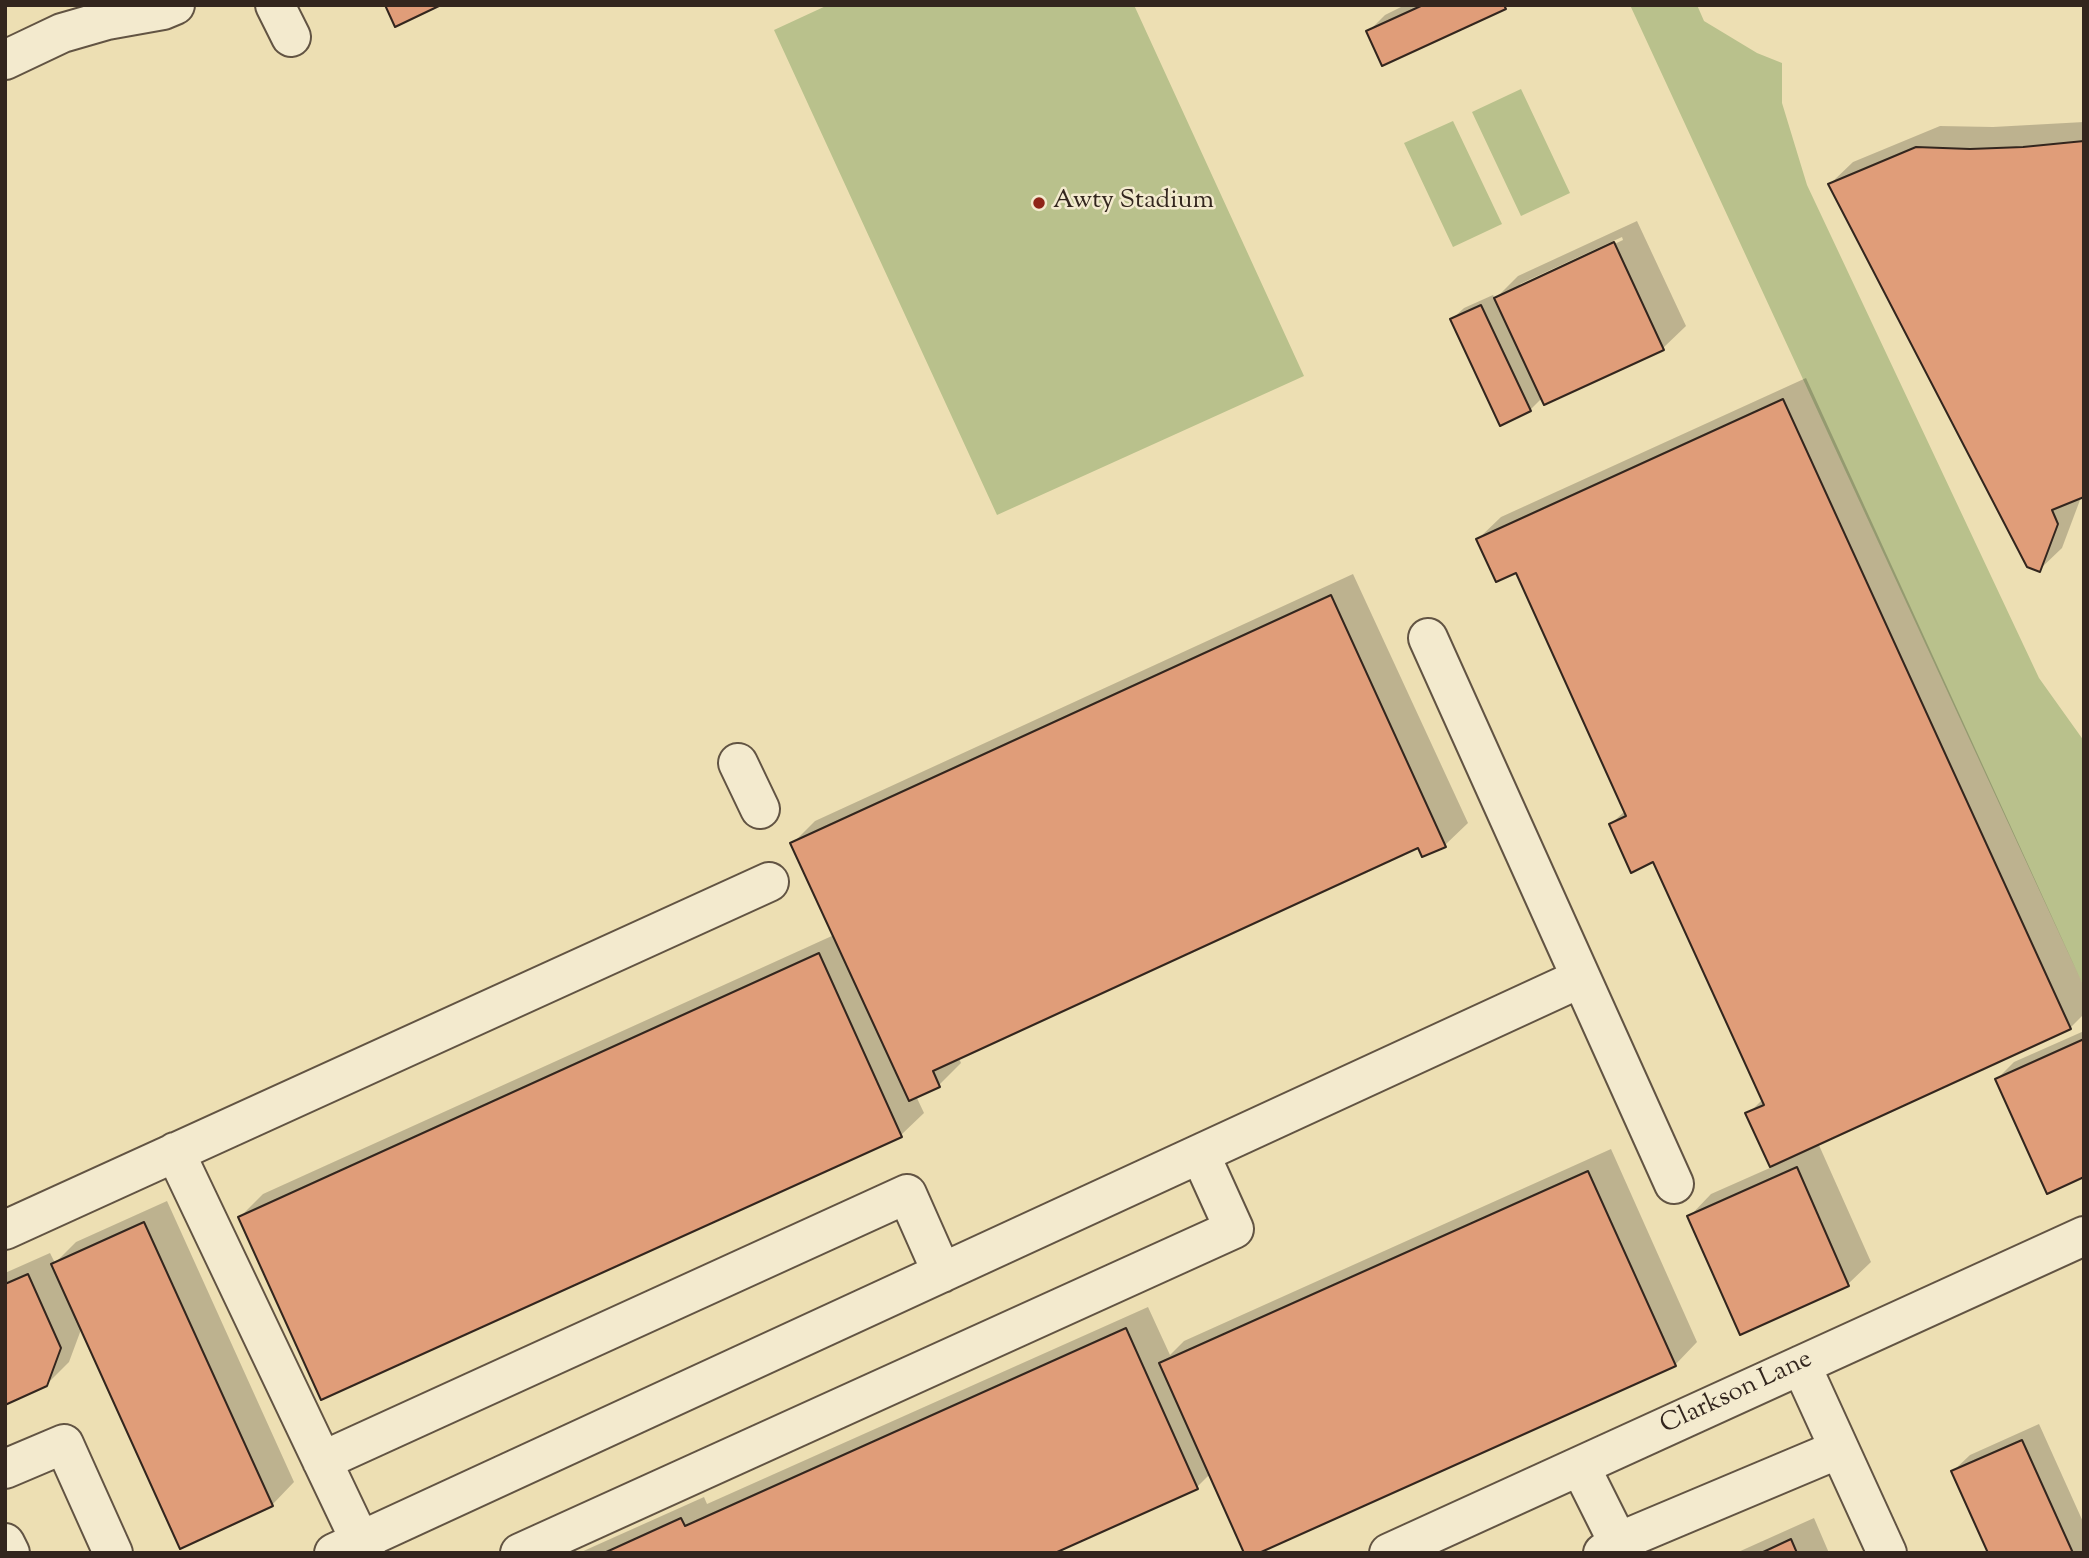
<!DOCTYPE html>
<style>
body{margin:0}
#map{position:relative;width:2089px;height:1558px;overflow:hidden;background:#eddfb3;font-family:"Sorts Mill Goudy",serif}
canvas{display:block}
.frame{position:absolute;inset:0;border:7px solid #33261e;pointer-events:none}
</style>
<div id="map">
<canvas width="2089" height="1558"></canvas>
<div class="frame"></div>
</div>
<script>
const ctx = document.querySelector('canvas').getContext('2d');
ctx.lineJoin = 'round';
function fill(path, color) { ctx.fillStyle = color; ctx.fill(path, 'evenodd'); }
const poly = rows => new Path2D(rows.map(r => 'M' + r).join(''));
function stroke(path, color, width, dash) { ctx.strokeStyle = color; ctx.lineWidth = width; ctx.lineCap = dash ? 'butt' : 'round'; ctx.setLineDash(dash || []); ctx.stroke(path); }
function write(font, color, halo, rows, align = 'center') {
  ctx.font = font + ' "Sorts Mill Goudy",serif'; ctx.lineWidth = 5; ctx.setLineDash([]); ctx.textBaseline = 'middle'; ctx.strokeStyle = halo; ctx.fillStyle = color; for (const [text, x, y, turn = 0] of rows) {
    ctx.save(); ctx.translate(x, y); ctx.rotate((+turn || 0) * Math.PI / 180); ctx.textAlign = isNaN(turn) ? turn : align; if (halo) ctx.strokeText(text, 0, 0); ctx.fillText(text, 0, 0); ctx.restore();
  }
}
const green = poly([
 [828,5,1134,5,1304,376,997,515,774,30],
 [1630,5,1697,5,1704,21,1757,53,1782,63,1782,103,1807,185,2039,678,2084,741,2084,987],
 [1521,89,1570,193,1521,216,1472,112],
 [1453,121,1502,224,1453,247,1404,143]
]);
const shadow = poly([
 [1405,5,1507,5,1505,8,1368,32,1385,15],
 [2084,122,2084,495,2079,497,2080,500,2062,548,2039,570,1830,184,1853,162,1940,126,1993,127],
 [1637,221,1686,326,1663,348,1544,403,1542,398,1530,410,1452,319,1464,308,1493,295,1495,299,1518,276],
 [1622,237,1623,240,1520,288,1520,284],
 [1806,378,2084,987,2084,1014,2070,1028,1818,1143,1871,1262,1848,1284,1689,1217,1711,1194,1772,1167,1748,1114,1763,1099,1654,860,1611,824,1626,810,1517,571,1478,539,1501,517],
 [1353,574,1468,823,1445,845,1423,855,1419,846,959,1058,961,1063,939,1085,916,1096,924,1113,901,1135,240,1217,263,1194,834,935,792,844,815,821],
 [2084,1031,2084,1175,1997,1079,2014,1062],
 [1611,1149,1697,1342,1675,1365,1211,1473,1197,1487,1050,1553,579,1553,704,1497,707,1504,1148,1307,1170,1355,1184,1341],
 [167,1201,294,1482,272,1505,82,1327,69,1362,46,1385,5,1403,5,1273,50,1253,55,1263,76,1242],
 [2039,1424,2084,1524,2084,1553,1990,1553,1953,1471,1970,1455],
 [1814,1518,1829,1553,1736,1553]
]);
const building = poly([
 [385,5,441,5,395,27,385,5],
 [1423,5,1504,5,1506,9,1382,66,1366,31,1423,5],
 [2084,141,2084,497,2052,510,2058,524,2040,572,2027,567,1828,184,1916,147,1970,149,2023,147,2084,141],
 [1614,242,1664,350,1544,405,1494,298,1614,242],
 [1481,305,1531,411,1500,426,1450,319,1481,305],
 [1783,399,2071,1029,1770,1167,1745,1113,1764,1105,1653,862,1631,873,1609,824,1626,816,1516,573,1496,582,1476,539,1783,399],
 [1331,595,1446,847,1422,857,1418,848,933,1071,940,1087,909,1101,790,843,1331,595],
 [819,953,902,1137,321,1400,238,1217,819,953],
 [2084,1039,2084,1177,2047,1194,1995,1079,2084,1039],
 [1797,1167,1849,1286,1740,1335,1687,1216,1797,1167],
 [1588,1171,1676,1366,1259,1553,1244,1553,1159,1363,1588,1171],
 [144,1222,273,1506,180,1549,51,1264,144,1222],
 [28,1274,61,1348,47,1386,5,1405,5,1284,28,1274],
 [1126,1328,1198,1489,1055,1553,604,1553,681,1518,685,1526,1126,1328],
 [2022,1440,2073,1553,1988,1553,1951,1471,2022,1440],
 [1791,1539,1797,1553,1761,1553,1791,1539]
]);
const minor = poly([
 [275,5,291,37],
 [5,60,62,33,107,20,163,10,175,5],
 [1428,638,1674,1184],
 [738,763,760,809],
 [175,1152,366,1553],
 [5,1230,769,882],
 [1801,1365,1887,1553],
 [322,1461,907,1194,942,1273],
 [1580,1466,1618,1542],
 [5,1469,64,1444,113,1553],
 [5,1543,10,1553],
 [334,1553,1581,978],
 [520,1553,1234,1229,1200,1154],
 [1389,1553,2084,1236],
 [1603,1553,1618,1542,1839,1449]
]);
const markers = [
 [1039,203,7,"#8f2418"]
];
const poiNames = [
 ["Awty Stadium",1053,203]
];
const streetNames = [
 ["Clarkson Lane",1737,1394,-25]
];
fill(green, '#b9c18c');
fill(shadow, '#0003');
fill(building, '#e09d79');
stroke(building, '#33261e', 2);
stroke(minor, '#625443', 42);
stroke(minor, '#f3eace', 38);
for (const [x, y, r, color] of markers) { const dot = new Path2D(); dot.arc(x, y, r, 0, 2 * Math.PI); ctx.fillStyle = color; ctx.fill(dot); stroke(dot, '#f3eace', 2.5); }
write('26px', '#33261e', '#f3eace', poiNames, 'left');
write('26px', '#33261e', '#f3eace', streetNames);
</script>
